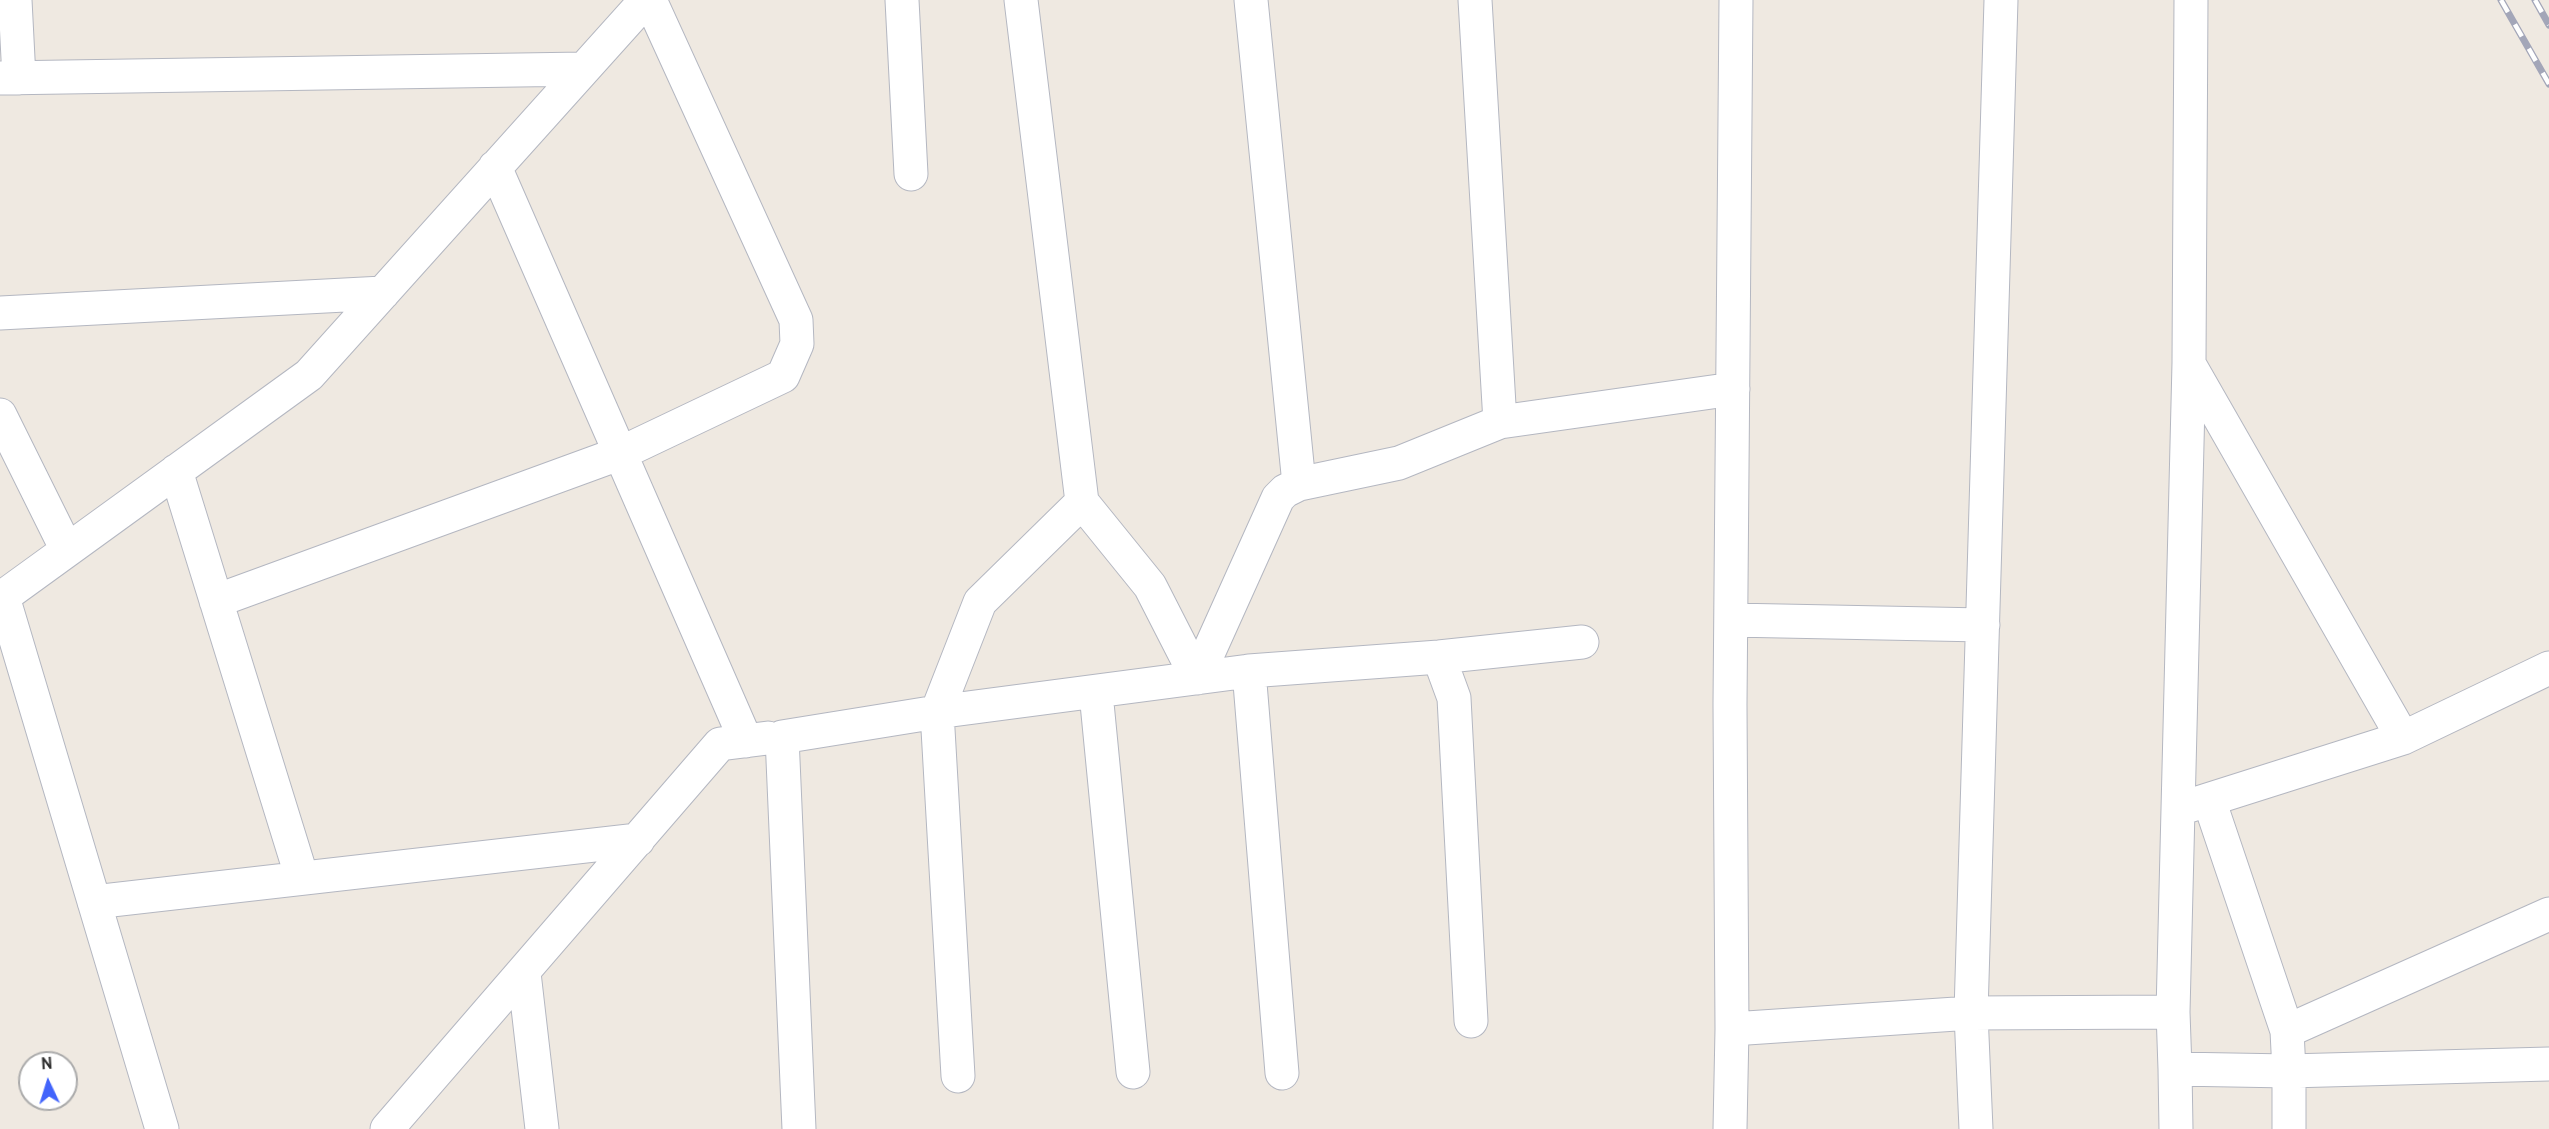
<!DOCTYPE html>
<style>
body{margin:0}
#map{position:relative;width:2549px;height:1129px;overflow:hidden;background:#efe9e1;font-family:Overpass,sans-serif}
canvas{display:block}
.north{position:absolute;left:18px;top:1051px;width:60px;height:60px;box-sizing:border-box;background:#fff;border:2px solid #ababab;border-radius:50%;rotate:356deg;font-size:16px;font-weight:700;line-height:24px;text-align:center;color:#2e2e2e}
.north::after{content:'';display:block;margin:auto;width:21px;height:27px;background:#4264fb;clip-path:polygon(50% 0,100% 100%,50% 72%,0 100%)}
</style>
<div id="map">
<canvas width="2549" height="1129"></canvas>
<div class="north">N</div>
</div>
<script>
const ctx = document.querySelector('canvas').getContext('2d');
ctx.lineJoin = 'round';
const poly = rows => new Path2D(rows.map(r => 'M' + r).join(''));
function stroke(path, color, width, dash) { ctx.strokeStyle = color; ctx.lineWidth = width; ctx.lineCap = dash ? 'butt' : 'round'; ctx.setLineDash(dash || []); ctx.stroke(path); }
const minor = poly([
 [15,0,19,78],
 [902,0,911,174],
 [1021,0,1082,502,1150,586,1197,678],
 [1251,0,1299,484],
 [1475,0,1500,422,1733,389],
 [1736,0,1730,704,1732,1029,1971,1013,2173,1012,2175,1069,2289,1071,2289,1129],
 [0,78,584,69],
 [495,167,746,741],
 [0,313,383,293],
 [2189,364,2403,738],
 [0,415,67,550],
 [176,471,302,878],
 [3,597,162,1129],
 [0,599,309,375,646,0],
 [216,601,621,453,783,376,797,344,796,320,650,0],
 [1731,620,1983,625],
 [1439,657,1454,698,1471,1021],
 [1249,671,1282,1073],
 [1197,678,1278,498,1285,491,1299,484,1399,463,1500,422],
 [1096,693,1133,1072],
 [2209,800,2287,1031],
 [2179,809,2403,738,2549,668],
 [94,902,638,840],
 [2549,914,2287,1031,2289,1071,2549,1064],
 [524,973,542,1129],
 [2173,1012,2189,363,2191,0],
 [2175,1069,2176,1129],
 [958,1076,937,712,980,602,1082,502],
 [387,1129,720,744,768,738],
 [799,1129,782,737,937,712,1249,671,1439,657,1582,642],
 [1730,1129,1732,1029],
 [1976,1129,1971,1013,2001,0]
]);
const rail = poly([
 [2501,0,2549,84],
 [2535,0,2549,25]
]);
stroke(minor, '#b4b7c1', 35);
stroke(minor, '#fff', 33);
stroke(rail, '#a3a6b8', 7);
stroke(rail, '#fff', 4.5, [14]);
</script>
